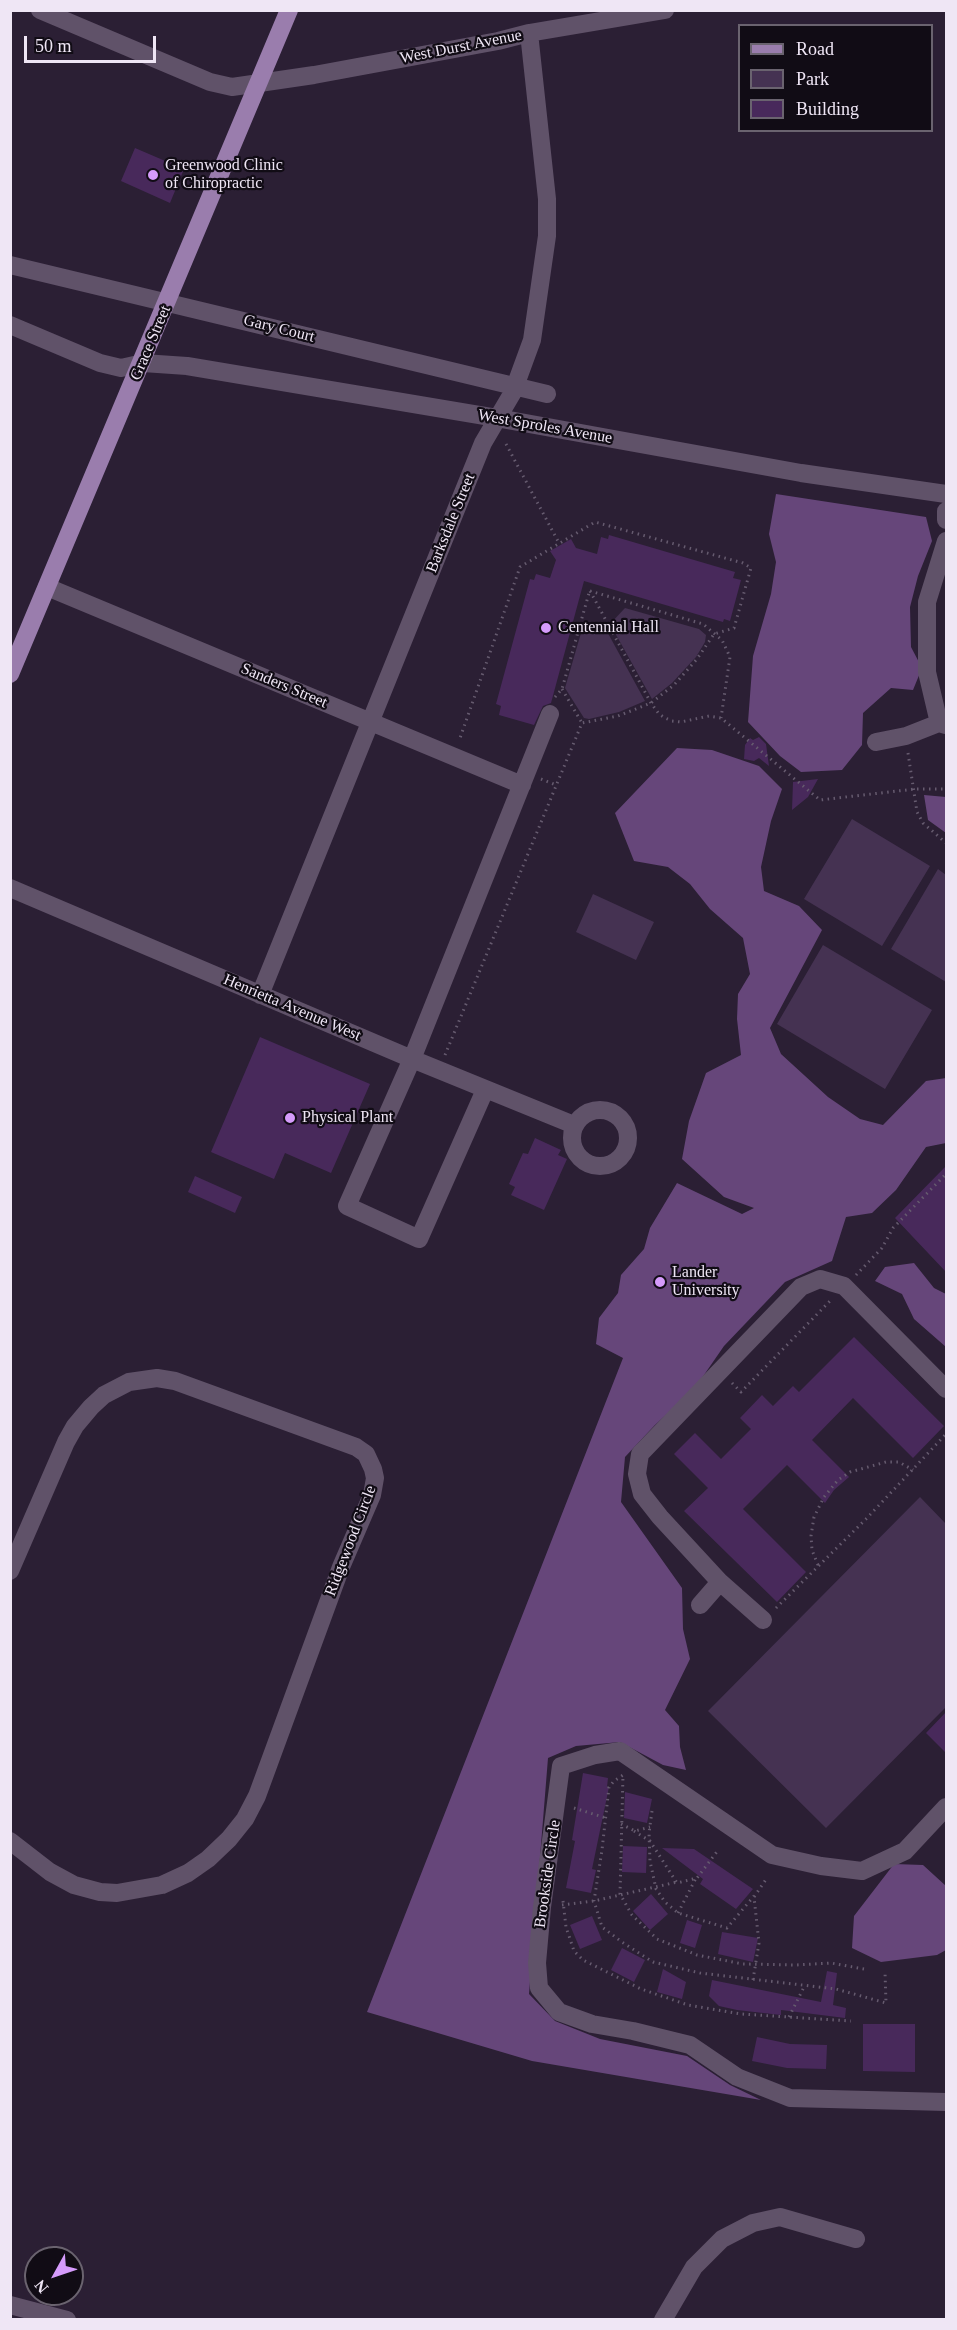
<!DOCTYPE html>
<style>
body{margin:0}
#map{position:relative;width:957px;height:2330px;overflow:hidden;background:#2b1f34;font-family:"Times New Roman",serif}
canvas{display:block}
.frame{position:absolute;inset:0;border:12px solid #efe6f5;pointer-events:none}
.legend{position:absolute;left:738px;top:24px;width:195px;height:108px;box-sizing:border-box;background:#110c15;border:2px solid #6a636f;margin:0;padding:8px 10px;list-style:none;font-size:18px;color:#efe6f5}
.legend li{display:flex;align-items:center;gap:12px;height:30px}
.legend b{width:30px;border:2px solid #6a636f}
.north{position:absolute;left:24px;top:2246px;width:60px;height:60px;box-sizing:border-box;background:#110c15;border:2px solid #6a636f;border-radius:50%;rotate:230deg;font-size:16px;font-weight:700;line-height:24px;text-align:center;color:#efe6f5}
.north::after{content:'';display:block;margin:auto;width:21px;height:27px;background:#d59bfb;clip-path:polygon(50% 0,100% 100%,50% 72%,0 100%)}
.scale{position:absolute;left:24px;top:36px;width:132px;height:27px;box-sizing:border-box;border:3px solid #efe6f5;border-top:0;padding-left:8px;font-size:18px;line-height:21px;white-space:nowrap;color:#efe6f5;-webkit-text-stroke:4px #110c15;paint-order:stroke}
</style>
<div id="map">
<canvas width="957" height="2330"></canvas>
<div class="frame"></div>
<ul class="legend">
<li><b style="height:8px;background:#9a7dad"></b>Road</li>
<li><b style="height:16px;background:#453252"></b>Park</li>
<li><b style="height:16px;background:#48295b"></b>Building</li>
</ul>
<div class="north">N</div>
<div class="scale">50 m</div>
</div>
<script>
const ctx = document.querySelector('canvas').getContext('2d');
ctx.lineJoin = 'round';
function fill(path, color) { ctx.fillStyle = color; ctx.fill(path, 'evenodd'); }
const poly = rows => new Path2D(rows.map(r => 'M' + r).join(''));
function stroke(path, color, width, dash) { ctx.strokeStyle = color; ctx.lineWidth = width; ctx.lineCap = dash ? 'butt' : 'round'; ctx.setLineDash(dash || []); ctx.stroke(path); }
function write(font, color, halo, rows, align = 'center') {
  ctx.font = font + ' "Times New Roman",serif'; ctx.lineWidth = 4.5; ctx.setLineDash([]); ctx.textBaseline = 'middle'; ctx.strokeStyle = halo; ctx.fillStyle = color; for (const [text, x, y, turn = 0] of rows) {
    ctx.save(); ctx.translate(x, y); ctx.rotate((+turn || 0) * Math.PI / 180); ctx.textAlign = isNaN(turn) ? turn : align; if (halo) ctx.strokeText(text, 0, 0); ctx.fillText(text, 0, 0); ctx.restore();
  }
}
const green = poly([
 [625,608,699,629,706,635,705,642,696,657,672,683,652,699,610,624],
 [604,626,645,701,619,712,589,719,584,718,565,688,581,633,594,631],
 [852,819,930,866,882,946,804,899],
 [938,869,946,875,946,982,891,949],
 [593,894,654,922,636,960,576,932],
 [823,945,932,1010,885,1089,777,1024],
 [920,1497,946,1524,946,1707,826,1828,708,1711]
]);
const forest = poly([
 [776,494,926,517,932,541,918,576,910,607,911,647,922,668,913,690,891,688,863,713,862,745,842,770,801,772,780,756,748,722,753,656,771,594,776,562,769,534],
 [677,748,712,750,759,766,782,789,771,821,761,867,764,891,799,906,822,930,770,1028,781,1054,828,1097,860,1119,883,1125,926,1081,946,1078,946,1143,926,1147,896,1190,872,1213,846,1217,832,1261,785,1282,724,1346,695,1388,655,1425,625,1457,621,1502,682,1588,683,1629,690,1659,665,1710,679,1726,680,1747,686,1770,663,1765,620,1742,576,1746,548,1758,529,1994,555,2021,600,2039,687,2056,730,2085,761,2100,532,2061,367,2012,623,1358,596,1344,599,1318,618,1293,621,1275,644,1249,650,1228,677,1183,742,1214,754,1208,724,1197,682,1159,689,1121,706,1073,741,1055,737,1019,738,994,750,974,743,938,710,909,690,884,668,867,634,861,615,813],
 [924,795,946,797,946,833,928,820],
 [914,1263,934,1288,946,1294,946,1347,914,1319,902,1294,875,1281,885,1267],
 [894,1864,923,1865,946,1886,946,1950,937,1955,881,1962,852,1948,854,1916]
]);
const building = poly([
 [135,148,184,169,170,203,121,181],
 [609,535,735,572,733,578,741,580,730,621,724,619,723,622,584,581,551,703,543,706,534,725,499,715,501,706,496,704,530,579,534,580,536,574,550,578,556,560,550,551,571,539,576,548,597,554,601,537,608,539],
 [759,737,766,744,769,766,759,758,754,761,744,759,745,745,750,738,753,740],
 [818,779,808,797,792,810,793,782],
 [260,1037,370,1084,331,1173,285,1153,274,1179,211,1152],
 [535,1138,561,1150,558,1155,567,1159,544,1210,511,1195,515,1187,509,1184,523,1153,528,1154],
 [946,1166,946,1272,895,1218],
 [195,1176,242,1197,235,1213,188,1192],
 [854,1337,944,1426,913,1458,853,1398,812,1440,849,1477,834,1490,825,1503,787,1465,743,1509,806,1572,777,1602,684,1511,708,1488,674,1454,695,1433,721,1459,751,1429,740,1418,762,1395,773,1406,793,1386,799,1392],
 [946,1712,946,1753,926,1733],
 [583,1773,608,1778,607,1787,609,1787,592,1869,596,1870,591,1893,566,1888,575,1841,572,1840],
 [625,1792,652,1799,647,1823,624,1818],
 [623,1846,647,1847,646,1873,622,1872],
 [662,1848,694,1849,753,1889,736,1909,700,1884,703,1879],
 [651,1894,668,1914,650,1930,633,1911],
 [592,1916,602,1940,580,1949,570,1925],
 [687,1920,702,1925,695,1948,680,1943],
 [722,1932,758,1938,753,1962,718,1954],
 [622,1948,645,1960,634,1982,611,1970],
 [663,1969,686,1982,682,1999,657,1992],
 [827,1971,837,1973,833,2005,846,2008,845,2018,781,2010,781,2015,737,2010,719,2006,709,1996,712,1980,821,2002],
 [863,2024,915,2024,915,2072,863,2071],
 [757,2037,790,2044,827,2045,826,2069,787,2068,752,2061]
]);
const path = poly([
 [506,444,559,543],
 [590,591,651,703,659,714,665,718,672,721,681,722,709,716,721,718,820,800,915,789,946,789],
 [590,591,703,624,722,640,730,657,721,718],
 [562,689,582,723],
 [555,697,562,689,589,593],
 [908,753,917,812,923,823,946,843],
 [541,779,556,785],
 [445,1055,582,723,618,716,651,703,674,685,697,659,714,634,734,628,751,568,743,563,595,522,520,567,459,741],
 [856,1275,882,1248,893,1228,946,1174],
 [732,1383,741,1392,830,1301],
 [818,1565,812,1550,811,1536,814,1517,824,1497,838,1480,850,1472,886,1462,899,1462,913,1470],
 [776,1608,867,1518,946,1434],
 [574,1808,606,1818],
 [652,1811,649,1833,650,1861,656,1889,665,1902,678,1913,727,1928,754,1896],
 [621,1824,635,1831,650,1827],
 [634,1831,650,1841,677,1883,697,1878,719,1849],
 [563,1901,566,1927,574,1951,583,1960,641,1989,688,2005,741,2014,851,2021],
 [562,1905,594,1901,677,1882],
 [678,1913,696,1878],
 [864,1969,831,1963,796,1965,743,1964,697,1955,657,1939,632,1915,620,1894,623,1775,614,1781,609,1787,602,1850,594,1901,602,1927,622,1942,653,1962,700,1973,836,1989,886,2003,885,1972],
 [753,1980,759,1943,754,1897,767,1878],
 [789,2017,805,1985]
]);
const minor = poly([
 [40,10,210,82,232,87,314,75,498,41,529,33,665,10],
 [10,265,547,394],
 [10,325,100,363,121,368,143,363,187,366,497,418,801,473,946,494],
 [946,511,946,520],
 [946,541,927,602,927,672,939,723,946,725],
 [47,587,522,785],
 [876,742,906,736,939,723],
 [10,888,412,1059,574,1125],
 [260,995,483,443,513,392,532,340,547,236,547,199,529,33],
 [485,1090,419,1239,347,1206,412,1059,550,714],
 '572 1138a28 28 0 1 1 56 0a28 28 0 1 1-56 0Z',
 [10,1571,66,1442,75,1426,91,1407,104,1395,129,1382,157,1378,175,1381,356,1447,366,1454,373,1469,375,1478,372,1495,341,1567,257,1796,245,1819,229,1839,208,1859,188,1873,162,1885,117,1893,100,1892,74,1885,50,1872,10,1841],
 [720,1582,763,1620],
 [700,1605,720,1582,660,1517,642,1494,637,1474,640,1454,801,1287,820,1279,844,1286,946,1389],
 [946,1807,905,1851,862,1871,821,1866,772,1855,620,1751,595,1755,561,1766,542,1907,537,1963,539,1988,559,2012,592,2024,633,2031,690,2045,737,2077,790,2098,946,2102],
 [10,2305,67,2320],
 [663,2320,694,2267,722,2239,753,2223,780,2217,856,2239]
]);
const major = poly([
 [10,674,289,10]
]);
const markers = [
 [153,175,6,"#d59bfb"],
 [546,628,6,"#d59bfb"],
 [290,1118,6,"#d59bfb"],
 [660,1282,6,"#d59bfb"]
];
const streetNames = [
 ["West Durst Avenue",461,47,-11],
 ["Gary Court",279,329,14],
 ["Grace Street",151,343,-67],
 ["West Sproles Avenue",545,427,10],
 ["Barksdale Street",451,523,-68],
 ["Sanders Street",284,686,23],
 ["Henrietta Avenue West",292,1008,23],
 ["Ridgewood Circle",351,1541,-69],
 ["Brookside Circle",548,1874,-82]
];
const poiNames = [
 ["Greenwood Clinic",165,166],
 ["of Chiropractic",165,184],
 ["Centennial Hall",558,628],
 ["Physical Plant",302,1118],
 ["Lander",672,1273],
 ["University",672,1291]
];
fill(green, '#453252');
fill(forest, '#66467a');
fill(building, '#48295b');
stroke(path, '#665b6f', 3, [1.5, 4.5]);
stroke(minor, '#605269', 18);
stroke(major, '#9a7dad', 18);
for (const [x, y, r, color] of markers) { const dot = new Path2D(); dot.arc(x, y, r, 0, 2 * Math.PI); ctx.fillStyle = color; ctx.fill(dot); stroke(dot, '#110c15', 2); }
write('16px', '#efe6f5', '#110c15', streetNames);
write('16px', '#efe6f5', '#110c15', poiNames, 'left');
</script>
